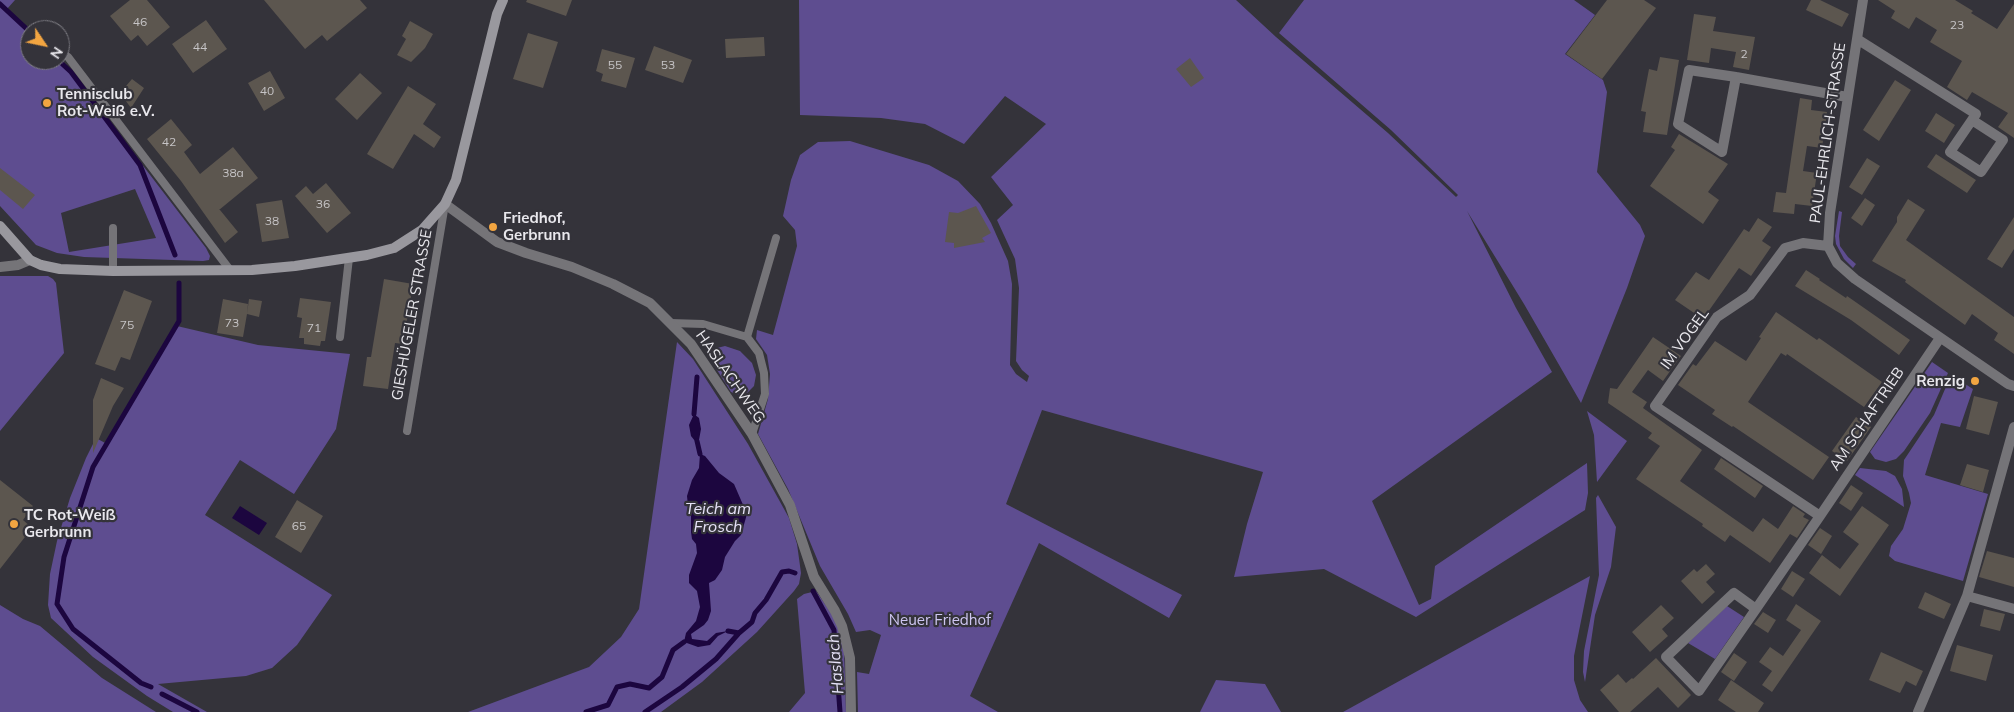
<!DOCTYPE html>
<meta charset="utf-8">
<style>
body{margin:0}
#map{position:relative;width:2014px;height:712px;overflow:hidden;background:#34333a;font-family:Mulish,sans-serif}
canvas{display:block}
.north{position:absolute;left:20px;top:20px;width:50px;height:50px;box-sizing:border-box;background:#34333a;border:1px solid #7c7b82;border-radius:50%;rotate:124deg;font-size:14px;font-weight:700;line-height:20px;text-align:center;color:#e9e8ed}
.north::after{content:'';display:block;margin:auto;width:18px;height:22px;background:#f2a541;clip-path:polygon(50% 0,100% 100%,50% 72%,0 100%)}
</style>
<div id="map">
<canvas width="2014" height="712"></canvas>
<div class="north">N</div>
</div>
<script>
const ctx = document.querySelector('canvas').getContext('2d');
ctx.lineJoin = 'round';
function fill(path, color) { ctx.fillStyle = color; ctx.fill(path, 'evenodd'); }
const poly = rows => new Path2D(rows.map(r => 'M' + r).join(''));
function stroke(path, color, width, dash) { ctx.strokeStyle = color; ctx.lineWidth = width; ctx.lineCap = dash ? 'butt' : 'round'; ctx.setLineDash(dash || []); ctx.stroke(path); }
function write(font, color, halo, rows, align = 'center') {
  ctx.font = font + ' Mulish,sans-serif'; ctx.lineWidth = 4.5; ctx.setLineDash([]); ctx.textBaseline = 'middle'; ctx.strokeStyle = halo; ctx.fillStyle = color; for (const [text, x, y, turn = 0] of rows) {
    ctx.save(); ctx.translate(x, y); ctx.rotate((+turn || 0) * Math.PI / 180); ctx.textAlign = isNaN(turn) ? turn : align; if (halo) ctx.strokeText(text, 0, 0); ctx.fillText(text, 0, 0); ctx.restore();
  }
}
const green = poly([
 [0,0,15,0,7,9,30,32,30,60,58,60,72,73,206,248,210,256,209,260,203,261,84,257,57,253,36,245,0,206],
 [135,189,156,238,69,252,61,213],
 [799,0,1236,0,1276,37,1388,133,1456,197,1458,195,1391,130,1279,33,1304,0,1574,0,1595,15,1565,54,1603,80,1607,92,1597,172,1640,225,1645,236,1627,288,1581,403,1524,304,1467,211,1516,308,1552,372,1372,501,1419,605,1431,599,1435,566,1587,463,1588,493,1585,510,1416,617,1324,569,1234,577,1247,524,1263,472,1042,410,1006,504,1182,595,1169,618,1039,543,970,696,998,712,858,712,857,672,869,674,881,635,870,630,856,632,848,614,820,566,788,489,758,434,768,399,770,374,767,355,756,339,757,330,773,335,797,246,795,230,783,216,791,180,800,155,818,142,850,141,929,165,958,181,980,204,991,223,1008,261,1012,284,1010,365,1016,374,1027,382,1029,376,1022,370,1016,361,1019,288,1015,259,997,220,1013,205,991,177,1046,124,1005,96,964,144,925,124,881,118,800,115],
 [1839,211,1842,212,1839,236,1840,246,1848,257,1856,264,1853,268,1844,259,1836,244,1835,236],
 [0,276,48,276,53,279,56,283,64,353,0,431],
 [177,326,258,345,350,354,336,429,294,494,240,460,205,515,332,595,297,645,272,668,246,676,158,684,207,712,173,712,147,696,93,657,51,618,48,605,50,574,57,541,70,498,86,458,96,438,107,444],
 [677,342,693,359,748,444,789,518,797,544,801,573,799,584,794,591,757,632,702,682,661,712,468,712,589,667,621,637,639,609],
 [725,346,740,351,752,363,756,375,754,386,747,393,739,395,731,392,712,362,712,355,717,348],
 [1932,362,1948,373,1930,413,1904,451,1896,459,1886,462,1875,459,1870,452],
 [1951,375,1973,389,1960,427,1941,423,1925,475,1988,494,1963,581,1895,561,1889,556,1891,546,1903,529,1911,503,1909,493,1903,476,1904,460,1934,415],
 [1587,411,1627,441,1597,482,1594,435],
 [1860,468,1886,471,1895,476,1902,489,1904,507,1855,475],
 [1598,495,1616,527,1611,567,1595,615,1585,682,1583,672,1584,651,1599,575,1596,498],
 [1590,576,1574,656,1574,680,1580,700,1588,712,1343,712],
 [816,591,836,620,844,649,846,712,789,712,805,693,797,599,804,594],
 [0,605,23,619,40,626,102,678,156,712,0,712],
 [1727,606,1744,617,1715,659,1688,643],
 [1216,680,1265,684,1281,712,1200,712]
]);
const water = poly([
 [694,414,699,418,701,429,699,440,695,441,691,436,689,425],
 [700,454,705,456,719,473,734,484,747,514,741,535,735,541,725,557,722,570,715,580,709,583,711,611,708,620,704,625,691,634,692,639,707,641,716,633,728,631,718,636,710,645,698,647,684,642,686,633,696,621,700,607,697,591,689,583,689,575,697,553,696,544,692,539,691,532,691,514,688,506,687,496,692,480,699,468],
 [240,506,267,523,259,535,232,518]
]);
const stream = poly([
 [0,4,30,32],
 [58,60,71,72,140,165,175,255],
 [694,414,697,377],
 [697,441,700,454],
 [813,591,834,630,840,712],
 [728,631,739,633],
 [151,687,141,683,73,629,57,604,64,557,93,467,179,321,179,283],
 [162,694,197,712],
 [586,712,608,705,617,687,630,684,649,688,662,677,673,650,684,642],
 [645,712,682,687,716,659,739,633,752,622,755,613,766,600,782,572,789,571,795,573]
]);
const building = poly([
 [130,0,147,0,170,27,147,46,138,35,131,41,110,16],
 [264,0,360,0,367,8,327,41,322,35,305,49],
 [527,0,572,0,566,16,526,2],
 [1607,0,1644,0,1656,8,1602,79,1566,54],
 [1811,0,1820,0,1849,14,1842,27,1806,10],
 [1878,0,1955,0,1973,11,1971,13,1997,29,2014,4,2014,138,1998,127,2008,113,1972,92,1967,100,1947,87,1962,61,1930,42,1937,30,1916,17,1909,29,1891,18,1895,11],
 [1694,14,1716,17,1713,31,1755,37,1749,70,1733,67,1736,52,1711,48,1709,63,1687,60],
 [206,20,227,49,193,73,172,44],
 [410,21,433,34,425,48,411,62,397,55,406,39,402,36],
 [528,33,558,42,543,88,513,79],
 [764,37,765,56,726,58,725,39],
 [654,46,692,60,683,83,645,70],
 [602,49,635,58,626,88,601,81,603,74,596,71],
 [1660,57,1679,60,1667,135,1643,132,1646,112,1641,111,1649,69,1657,71],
 [1190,58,1204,78,1191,87,1176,69],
 [270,71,285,98,264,111,248,83],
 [360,73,382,93,357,120,335,99],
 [132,79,144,88,131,108,120,93],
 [1895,80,1911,90,1879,141,1863,130],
 [408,86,436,104,423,124,441,137,434,148,414,134,393,169,367,154],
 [1800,98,1812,100,1811,110,1827,112,1822,148,1807,146,1803,171,1817,173,1812,206,1795,204,1794,214,1773,212,1776,192,1786,193],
 [1936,113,1955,125,1944,143,1925,131],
 [171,119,192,145,184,152,200,174,233,147,258,178,219,210,220,210,238,232,225,243,181,181,147,139],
 [1679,134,1728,164,1708,192,1719,200,1703,224,1650,186,1675,150,1671,147],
 [1936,154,1976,180,1967,193,1927,167],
 [1867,158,1880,166,1862,195,1849,187],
 [0,168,35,195,23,209,0,190],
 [326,183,351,213,327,233,295,196,306,186,313,194],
 [1865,198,1875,205,1862,226,1851,218],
 [1908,199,1925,210,1906,240,2014,317,2014,354,1994,340,1998,333,1972,314,1965,325,1905,282,1906,280,1872,261,1897,222,1897,217],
 [282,200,289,238,262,242,256,204],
 [976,206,991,233,982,238,985,242,954,248,954,243,945,242,949,212,958,213],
 [2014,217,2014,249,2002,268,1987,259],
 [1758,218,1772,227,1762,241,1771,247,1751,276,1739,268,1703,319,1675,300,1696,272,1709,280,1744,229,1749,232],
 [1806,270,1820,279,1819,280,1846,298,1847,296,1910,340,1899,355,1851,320,1795,286],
 [384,279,413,284,403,344,395,343,388,389,363,386,367,357,371,357],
 [124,290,152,301,130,360,121,357,115,371,95,364],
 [300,298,331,302,325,341,321,341,320,346,304,344,304,338,299,338,302,318,297,317],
 [223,299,248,304,247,314,249,299,262,301,259,317,247,314,243,337,217,333],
 [1776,312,1817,340,1819,338,1882,382,1864,407,1787,354,1786,356,1781,353,1748,402,1829,457,1813,480,1733,426,1732,427,1712,414,1715,410,1678,385,1693,364,1696,366,1715,341,1746,361,1761,338,1759,337],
 [1653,337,1681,356,1663,381,1648,370,1632,392,1647,402,1643,408,1702,450,1680,481,1753,532,1763,518,1778,529,1793,506,1805,514,1803,517,1809,520,1797,538,1790,534,1770,563,1730,535,1725,542,1702,526,1703,524,1636,479,1660,446,1648,438,1652,433,1608,403,1610,388,1617,389],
 [101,378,124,388,113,406,93,453,93,400],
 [1974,396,1998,402,1989,435,1966,429],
 [1856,417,1871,427,1847,461,1832,451],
 [1721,458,1763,486,1755,498,1714,469],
 [1967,464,1989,470,1983,492,1960,485],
 [0,480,33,506,23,520,32,528,0,569],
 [1851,485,1863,493,1851,511,1839,503],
 [297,500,323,516,301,553,275,537],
 [1862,506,1889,525,1840,596,1809,573,1822,555,1840,569,1859,544,1843,532],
 [1820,528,1832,536,1821,554,1808,545],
 [1987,551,2014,558,2014,587,1979,577],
 [1706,564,1715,574,1706,582,1715,592,1702,604,1681,581,1694,569,1697,572],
 [1792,571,1805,579,1793,597,1781,589],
 [1925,592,1951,604,1944,619,1918,608],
 [1796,604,1821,621,1772,692,1762,685,1772,671,1759,662,1770,647,1783,656,1801,630,1786,620],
 [1661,605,1674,618,1662,629,1668,636,1650,652,1632,632],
 [1984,609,2005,614,2000,631,1980,626],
 [1763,612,1776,620,1768,633,1754,624],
 [1957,645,1993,655,1986,681,1950,671],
 [1881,652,1923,671,1916,686,1906,681,1900,693,1869,680],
 [1734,653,1747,662,1734,681,1721,672],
 [1656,658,1691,695,1678,708,1658,687,1630,712,1619,712,1600,690,1618,674,1626,683,1632,678,1633,679],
 [1731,680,1764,703,1758,712,1736,712,1718,700]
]);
const lane = poly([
 [68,57,230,270],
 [113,228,113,271],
 [671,323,703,324,747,337,759,353,764,373,765,394,752,434],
 [340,337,349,258],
 [747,337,776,238],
 [407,431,445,204]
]);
const street = poly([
 [1863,0,1830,213,1828,246,1837,263,1855,279,2008,384,2014,386],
 [1857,39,1976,114,1972,120,2003,140,1981,172,1950,152,1972,120],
 [1736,77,1722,152,1678,124,1689,70,1736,77,1847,97],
 [445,204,497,242,526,253,572,267,613,284,650,303,691,344,752,434,790,505,814,577,835,611,842,626,850,658,851,712],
 [0,267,18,265,30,260],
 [1820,516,1655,406,1717,317,1750,295,1785,248,1803,243,1828,246],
 [1967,596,2014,609],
 [1756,609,1734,593,1666,657,1699,691,1756,609,1820,516,1940,338],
 [1918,712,1967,596,2014,427]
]);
const secondary = poly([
 [0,226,30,260,41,265,60,269,113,271,252,270,295,266,367,255,394,248,422,230,445,204,456,180,497,14,503,0]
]);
const markers = [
 [47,103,5,"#f2a541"],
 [493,227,5,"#f2a541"],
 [1975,381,5,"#f2a541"],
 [14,524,5,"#f2a541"]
];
const numberNames = [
 ["46",140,22],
 ["23",1957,25],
 ["44",200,47],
 ["2",1744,54],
 ["55",615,65],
 ["53",668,65],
 ["40",267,91],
 ["42",169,142],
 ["38a",233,173],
 ["36",323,204],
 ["38",272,221],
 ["73",232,323],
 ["75",127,325],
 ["71",314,328],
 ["65",299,526]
];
const poiNames = [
 ["Tennisclub",57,94],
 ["Rot-Weiß e.V.",57,111],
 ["Friedhof,",503,218],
 ["Gerbrunn",503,235],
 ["Renzig",1965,381,"right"],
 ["TC Rot-Weiß",24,515],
 ["Gerbrunn",24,532]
];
const streetNames = [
 ["PAUL-EHRLICH-STRASSE",1828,133,-82],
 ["GIESHÜGELER STRASSE",412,315,-80],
 ["IM VOGEL",1685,339,-54],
 ["HASLACHWEG",730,377,55],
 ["AM SCHAFTRIEB",1867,419,-56]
];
const parkNames = [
 ["Neuer Friedhof",940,620]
];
const waterNames = [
 ["Teich am",718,509],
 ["Frosch",718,527],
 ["Haslach",836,664,-95]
];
fill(green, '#5e4d90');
fill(water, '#1c063f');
stroke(stream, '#1c063f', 5);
fill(building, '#5c564f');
stroke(lane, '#757478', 8);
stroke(street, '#757478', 10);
stroke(secondary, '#99989e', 10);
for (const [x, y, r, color] of markers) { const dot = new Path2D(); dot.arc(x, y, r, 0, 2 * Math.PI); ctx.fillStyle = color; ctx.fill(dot); stroke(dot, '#34333a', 2); }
write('12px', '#c6c4c6', null, numberNames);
write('bold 15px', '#e9e8ed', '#34333a', poiNames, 'left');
write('15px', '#e9e8ed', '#34333a', streetNames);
write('15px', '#cec6f2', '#34333a', parkNames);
write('italic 16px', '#e5e1f7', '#34333a', waterNames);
</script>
